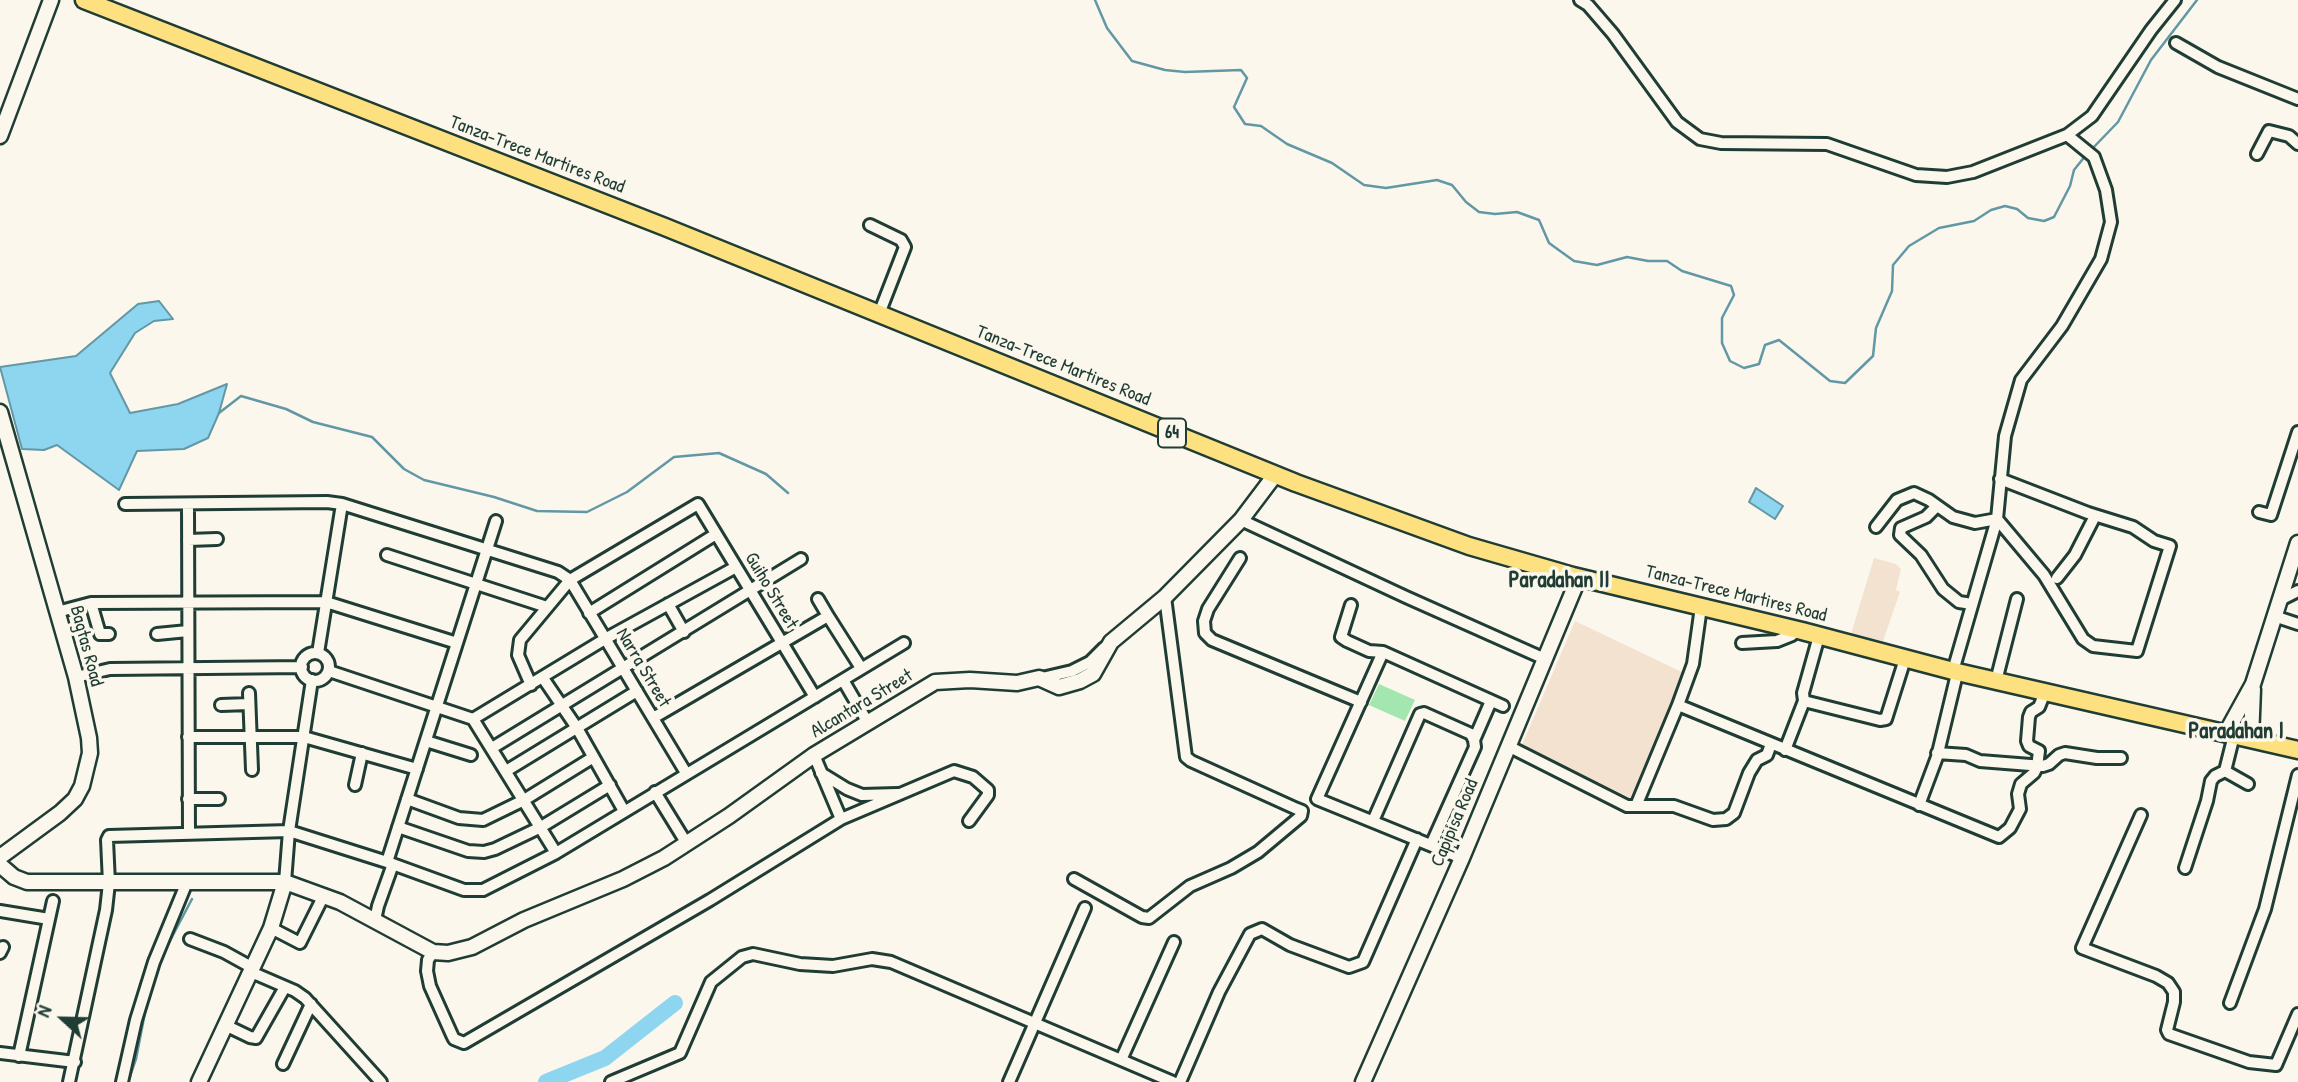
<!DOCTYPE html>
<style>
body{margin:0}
#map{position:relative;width:2298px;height:1082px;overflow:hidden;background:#fbf7ec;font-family:"Patrick Hand",sans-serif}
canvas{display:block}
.north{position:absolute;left:28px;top:984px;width:70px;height:70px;-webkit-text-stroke:5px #fbf7ec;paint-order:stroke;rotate:292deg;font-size:19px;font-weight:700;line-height:28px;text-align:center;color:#1f3d34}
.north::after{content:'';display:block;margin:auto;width:24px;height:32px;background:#1f3d34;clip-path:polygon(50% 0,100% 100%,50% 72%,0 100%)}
</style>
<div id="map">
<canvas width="2298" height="1082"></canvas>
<div class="north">N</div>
</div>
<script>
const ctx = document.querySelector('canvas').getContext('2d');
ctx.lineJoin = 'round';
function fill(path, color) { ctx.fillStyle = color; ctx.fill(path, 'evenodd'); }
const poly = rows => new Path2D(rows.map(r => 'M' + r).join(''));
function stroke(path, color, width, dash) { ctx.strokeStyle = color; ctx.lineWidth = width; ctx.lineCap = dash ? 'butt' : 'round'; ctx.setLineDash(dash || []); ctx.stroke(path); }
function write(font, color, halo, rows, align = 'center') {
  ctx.font = font + ' "Patrick Hand",sans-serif'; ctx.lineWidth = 7; ctx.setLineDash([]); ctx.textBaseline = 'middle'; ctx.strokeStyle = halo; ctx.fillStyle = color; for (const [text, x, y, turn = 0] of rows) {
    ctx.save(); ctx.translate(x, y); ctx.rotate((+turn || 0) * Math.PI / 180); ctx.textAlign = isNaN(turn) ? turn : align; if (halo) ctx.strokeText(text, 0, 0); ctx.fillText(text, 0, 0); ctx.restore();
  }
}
const built = poly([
 [1874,558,1896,564,1901,569,1896,590,1900,592,1883,641,1851,634],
 [1575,621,1688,675,1633,799,1521,747]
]);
const green = poly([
 [1379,684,1415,700,1405,721,1369,705]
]);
const water = poly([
 [159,301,173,319,154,321,135,333,110,373,130,413,178,404,227,384,219,413,208,438,184,449,137,451,119,490,57,445,44,450,22,449,0,367,76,356,138,304,159,301],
 [1756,488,1783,506,1775,519,1749,502,1756,488]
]);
const stream = poly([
 [1095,0,1107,28,1132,61,1165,70,1185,72,1241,70,1247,78,1234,107,1245,124,1261,126,1287,144,1332,163,1364,185,1386,188,1437,180,1452,185,1466,202,1479,212,1495,214,1517,212,1539,220,1549,243,1574,261,1597,265,1627,257,1648,261,1667,261,1682,271,1731,286,1734,295,1722,318,1722,343,1730,361,1744,368,1759,364,1765,345,1779,340,1830,381,1845,383,1873,356,1876,328,1892,291,1893,265,1909,246,1939,228,1974,221,1991,210,2005,206,2017,209,2028,218,2044,221,2054,217,2070,186,2074,170,2086,155],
 [2091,150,2118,122,2151,60,2197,0],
 [219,413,241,396,286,409,313,422,372,437,404,469,424,480,494,497,537,511,587,512,627,492,674,457,719,453,766,474,788,493],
 [163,954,192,899],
 [128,1082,136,1059,148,997]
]);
const river = poly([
 [546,1082,605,1058,675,1003]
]);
const street = poly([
 [1580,0,1588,5,1613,34,1677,122,1700,139,1721,143,1827,144,1916,175,1947,177,1973,172,2067,135,2092,116,2151,30,2175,0],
 [2176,43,2218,67,2298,99],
 [2257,154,2269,131,2289,136,2298,144],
 [870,225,901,240,905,247,879,314],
 [125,504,327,502,342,504,558,572,570,580,698,504,815,697],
 [188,504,189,833],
 [1937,506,1926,517,1901,528,1900,535,1921,555,1943,589,1959,602,1972,604],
 [2259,512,2271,515,2298,432],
 [1997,519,2044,575,2083,639,2093,646,2137,651,2170,546,2154,541,2133,527,2088,513,2000,479],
 [1241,520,1406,597,1545,659],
 [1876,527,1897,500,1914,493,1929,500,1953,517,1975,523,1997,519,2005,436,2021,380,2062,326,2101,259,2111,222,2106,190,2094,157,2067,135],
 [188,540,217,539],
 [387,555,547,607],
 [1240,558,1208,609,1204,621,1205,633,1212,640,1361,702],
 [2057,578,2075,555,2095,516],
 [2280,600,2298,591],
 [91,603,100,634,109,634],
 [668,604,684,632],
 [1351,605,1341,637,1347,641,1369,651,1383,652,1503,706],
 [57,612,91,603,326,602,457,643],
 [589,613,716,534],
 [828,616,861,668],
 [2274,616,2298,624],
 [157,634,188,631],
 [1742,643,1777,641,1792,635,1796,630],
 [1383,652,1317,799,1462,858],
 [318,653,342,504],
 '301 667a14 14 0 1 1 28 0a14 14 0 1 1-28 0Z',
 [329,671,473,719,556,853],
 [76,677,110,669,302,667],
 [543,678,577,728,624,811],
 [1042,678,1072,671,1090,662,1104,648],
 [843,680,868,723],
 [1996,681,2017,599],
 [531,685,518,655,520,640,570,580,686,773],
 [249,693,252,770],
 [1804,701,1880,720,1886,719,1905,659],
 [221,705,249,704],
 [1678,705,1693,664,1701,607],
 [653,718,828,616,818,599],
 [473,719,605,639,736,567],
 [188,737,304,737,417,769],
 [1474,740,1491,701],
 [426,741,471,755],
 [1508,746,1627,806,1636,806,1678,705,1999,837,2010,828,2020,809,2018,794,2021,784,2034,773,2037,767,2039,751,2029,746,2027,741,2029,717,2031,712,2039,707,2045,692],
 [492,748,801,559],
 [1785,750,1804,701,1803,693,1819,636],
 [1937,753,1966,755,1980,761,2043,766,2049,764,2059,755,2065,753,2097,758,2121,758],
 [814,755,841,819],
 [506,771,637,691],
 [2225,771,2248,784],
 [821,773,847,789,862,795,898,794],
 [355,785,362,753],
 [655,792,687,844],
 [188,799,219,799],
 [407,799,459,818,483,820,524,800,592,758],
 [1919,805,1937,757,1956,678,1953,671,1997,519],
 [1636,806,1674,806,1713,820,1726,819,1734,813,1749,773,1757,760,1767,755,1771,744],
 [2141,815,2082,948,2156,976,2168,983,2174,992,2174,1002,2167,1030,2169,1034,2249,1062,2276,1065,2298,1014],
 [1373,821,1420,714,1424,713,1471,734,1474,740,1475,747,1431,845],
 [398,827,468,851,484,852,495,849,541,827,610,785],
 [387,862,496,521],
 [2185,868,2207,801,2211,781,2215,776,2225,771,2234,735],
 [1074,879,1142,917,1149,918,1190,886,1231,868,1258,852,1301,816,1302,811,1297,809,1191,761,1186,757,1165,597],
 [285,882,289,831,312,680],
 [0,911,49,919],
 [375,920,378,906,393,864],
 [271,928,300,943,324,895],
 [190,939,224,952,253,968],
 [433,952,428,960,427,971,430,986,452,1035,454,1039,464,1043,710,900,841,819,954,771,973,777,988,790,988,795,969,821],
 [0,953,3,947],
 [251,972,295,991,305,998,381,1082],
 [2230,1003,2265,909,2298,775],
 [225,1025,250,1037,256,1038,285,987],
 [0,1053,75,1062],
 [19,1056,53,901],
 [1121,1060,1174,942],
 [283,1064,311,1004],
 [69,1082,106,910,109,883,107,840,109,836,289,831,387,862,464,890,483,890,556,853,904,643],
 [122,1082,136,1020,154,962,187,882],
 [611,1082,680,1053,711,982,742,957,753,954,800,964,833,966,872,959,891,962,1173,1082],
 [1009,1082,1085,908],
 [1180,1082,1219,992,1250,934,1262,929,1290,945,1349,967,1363,962,1417,839]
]);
const secondary = poly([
 [0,136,51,0],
 [0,412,76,677,89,738,90,753,82,786,75,799,60,813,0,857],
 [2226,733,2253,684,2298,543],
 [2251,739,2253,689],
 [0,865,14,877,27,882,285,882,340,902,433,952,448,953,472,947,524,920,623,879,664,858,729,816,814,755,935,682,970,680,1017,683,1039,678,1059,687,1080,681,1093,674,1111,642,1165,597,1241,520,1275,475],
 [199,1082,271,928,285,882],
 [1363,1082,1462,858,1579,577]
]);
const primary = poly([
 [84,0,665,227,1296,483,1469,546,1573,576,1802,631,1953,671,2298,750]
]);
const shields = [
 [1172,433,28]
];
const shieldNames = [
 ["64",1172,433]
];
const streetNames = [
 ["Tanza-Trece Martires Road",537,155,21],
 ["Tanza-Trece Martires Road",1063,366,22],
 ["Guiho Street",771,591,59],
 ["Tanza-Trece Martires Road",1736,594,14],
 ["Bagtas Road",86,646,75],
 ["Narra Street",643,668,59],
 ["Alcantara Street",862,704,-31],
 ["Capipisa Road",1455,823,-67]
];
const quarterNames = [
 ["Paradahan II",1559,581],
 ["Paradahan I",2236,732]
];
fill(built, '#f3e2d0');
fill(green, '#a4e6af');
fill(water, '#8ed5f0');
stroke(water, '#6298a5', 2);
stroke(stream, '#6298a5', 2.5);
stroke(river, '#8ed5f0', 16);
stroke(street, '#1f3d34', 16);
stroke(secondary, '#1f3d34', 19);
stroke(primary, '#1f3d34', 21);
stroke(street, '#fbf7ec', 10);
stroke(secondary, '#fbf7ec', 14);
stroke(primary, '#fde080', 16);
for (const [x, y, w] of shields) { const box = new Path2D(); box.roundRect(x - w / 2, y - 14.5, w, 29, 5); ctx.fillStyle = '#fbf7ec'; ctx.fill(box); stroke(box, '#1f3d34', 2); }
write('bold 18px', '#1f3d34', null, shieldNames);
write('19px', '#1f3d34', '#fbf7ec', streetNames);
write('bold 23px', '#1f3d34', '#fbf7ec', quarterNames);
</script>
